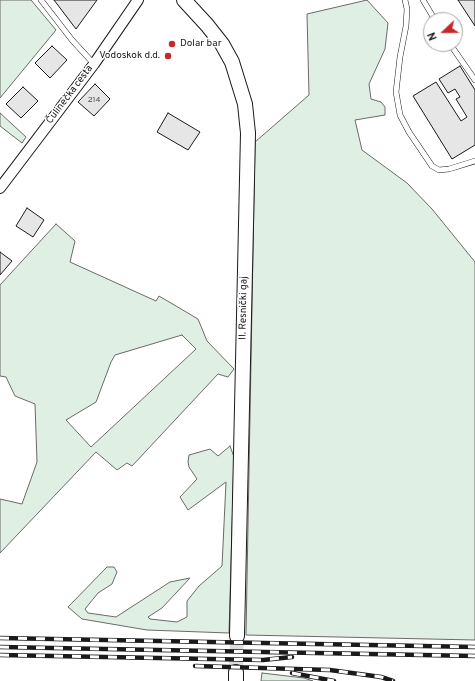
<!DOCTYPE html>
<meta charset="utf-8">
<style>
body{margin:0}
#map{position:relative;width:475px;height:681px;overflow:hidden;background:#fff;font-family:Overpass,sans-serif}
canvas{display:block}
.north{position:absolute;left:423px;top:12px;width:40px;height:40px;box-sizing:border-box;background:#fff;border:1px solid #a3a3a3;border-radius:50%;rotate:248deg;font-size:11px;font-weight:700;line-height:16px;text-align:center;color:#1a1a1a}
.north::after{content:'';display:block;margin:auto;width:14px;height:18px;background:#c62828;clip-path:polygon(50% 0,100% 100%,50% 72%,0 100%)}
</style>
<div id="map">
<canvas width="475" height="681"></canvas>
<div class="north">N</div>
</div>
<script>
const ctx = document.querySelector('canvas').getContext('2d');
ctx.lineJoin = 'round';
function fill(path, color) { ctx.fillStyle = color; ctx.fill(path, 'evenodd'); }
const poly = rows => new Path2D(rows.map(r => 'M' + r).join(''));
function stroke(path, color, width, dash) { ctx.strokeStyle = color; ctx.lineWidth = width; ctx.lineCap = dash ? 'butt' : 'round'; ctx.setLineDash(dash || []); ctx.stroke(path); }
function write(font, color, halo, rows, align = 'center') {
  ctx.font = font + ' Overpass,sans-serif'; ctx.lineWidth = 3; ctx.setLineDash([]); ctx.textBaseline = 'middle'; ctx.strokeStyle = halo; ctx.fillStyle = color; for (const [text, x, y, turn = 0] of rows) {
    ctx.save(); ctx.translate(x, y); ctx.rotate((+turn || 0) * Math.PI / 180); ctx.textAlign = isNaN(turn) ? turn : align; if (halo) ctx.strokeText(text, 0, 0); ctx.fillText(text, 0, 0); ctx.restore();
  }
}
const green = poly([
 [0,0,31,0,56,30,0,98,0,0],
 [367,0,388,23,385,49,369,84,371,99,381,102,385,107,385,115,355,120,362,150,407,183,432,209,475,262,475,640,246,635,255,142,309,95,307,14,367,0],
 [0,113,26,137,22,143,0,126,0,113],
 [56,224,75,241,70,262,156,301,159,296,198,319,207,341,234,369,228,377,218,374,132,466,127,463,117,470,96,452,0,553,0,499,22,504,37,462,35,404,15,396,6,377,0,376,0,285,56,224],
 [182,335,196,349,91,447,66,420,96,402,111,362,115,355,182,335],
 [230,446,234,457,229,633,147,630,82,619,68,607,107,567,114,567,117,572,112,584,98,593,85,609,88,613,116,617,170,582,190,578,162,608,148,617,150,619,177,622,187,617,187,601,199,586,222,566,226,482,188,510,180,497,197,479,189,467,188,462,189,455,210,449,218,456,230,446],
 [262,673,304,678,313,681,261,681,262,673]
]);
const building = poly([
 [54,0,97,0,76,29,54,0],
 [458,0,475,0,475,26,458,0],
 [52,46,67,60,50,78,35,63,52,46],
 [460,66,475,90,475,145,452,159,413,96,436,82,461,121,467,117,456,99,460,97,455,89,448,93,439,79,460,66],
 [95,84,110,99,94,116,78,102,95,84],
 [23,87,38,101,21,118,6,104,23,87],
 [168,113,200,132,188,150,157,132,168,113],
 [27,208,44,220,33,237,16,226,27,208],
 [0,252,12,261,0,275,0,252]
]);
const secondaryTunnel = poly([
 [236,672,237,636]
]);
const lane = poly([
 [41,0,72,40,94,64],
 [405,0,407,9,406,26,400,57,396,92,400,115,409,132,432,166,439,170,449,169,475,161],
 [423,0,435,20],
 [450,44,475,80]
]);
const street = poly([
 [0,188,94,64,138,0]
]);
const secondary = poly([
 [184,0,207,25,222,44,232,62,245,104,248,133,237,636],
 [236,681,236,672]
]);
const rail = poly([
 [0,638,475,647],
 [0,647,475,656],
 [0,655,263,660,292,657],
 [195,666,330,670,381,677,393,681],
 [292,673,334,681]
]);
const markers = [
 [172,44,4,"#c62828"],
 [168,56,4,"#c62828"]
];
const numberNames = [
 ["214",94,100]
];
const poiNames = [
 ["Dolar bar",180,44],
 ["Vodoskok d.d.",160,56,"right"]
];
const streetNames = [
 ["Čulinečka cesta",70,95,-53],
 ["II. Resnički gaj",244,308,-89]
];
fill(green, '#e0efe3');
stroke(green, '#6a6a6a', 1);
fill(building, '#e6e6e6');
stroke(building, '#1a1a1a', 1);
stroke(secondaryTunnel, '#ddd', 14, [14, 7]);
stroke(lane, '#1a1a1a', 6);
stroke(street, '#1a1a1a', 12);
stroke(secondary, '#1a1a1a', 16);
stroke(lane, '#fff', 5);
stroke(street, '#fff', 10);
stroke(secondary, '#fff', 14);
stroke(rail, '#1a1a1a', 4.5);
stroke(rail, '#fff', 3, [9]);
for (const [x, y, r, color] of markers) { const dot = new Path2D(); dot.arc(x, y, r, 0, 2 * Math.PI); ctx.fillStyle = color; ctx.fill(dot); stroke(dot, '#fff', 1.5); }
write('8px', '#4d4d4d', null, numberNames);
write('10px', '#1a1a1a', '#fff', poiNames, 'left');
write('10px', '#1a1a1a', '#fff', streetNames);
</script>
